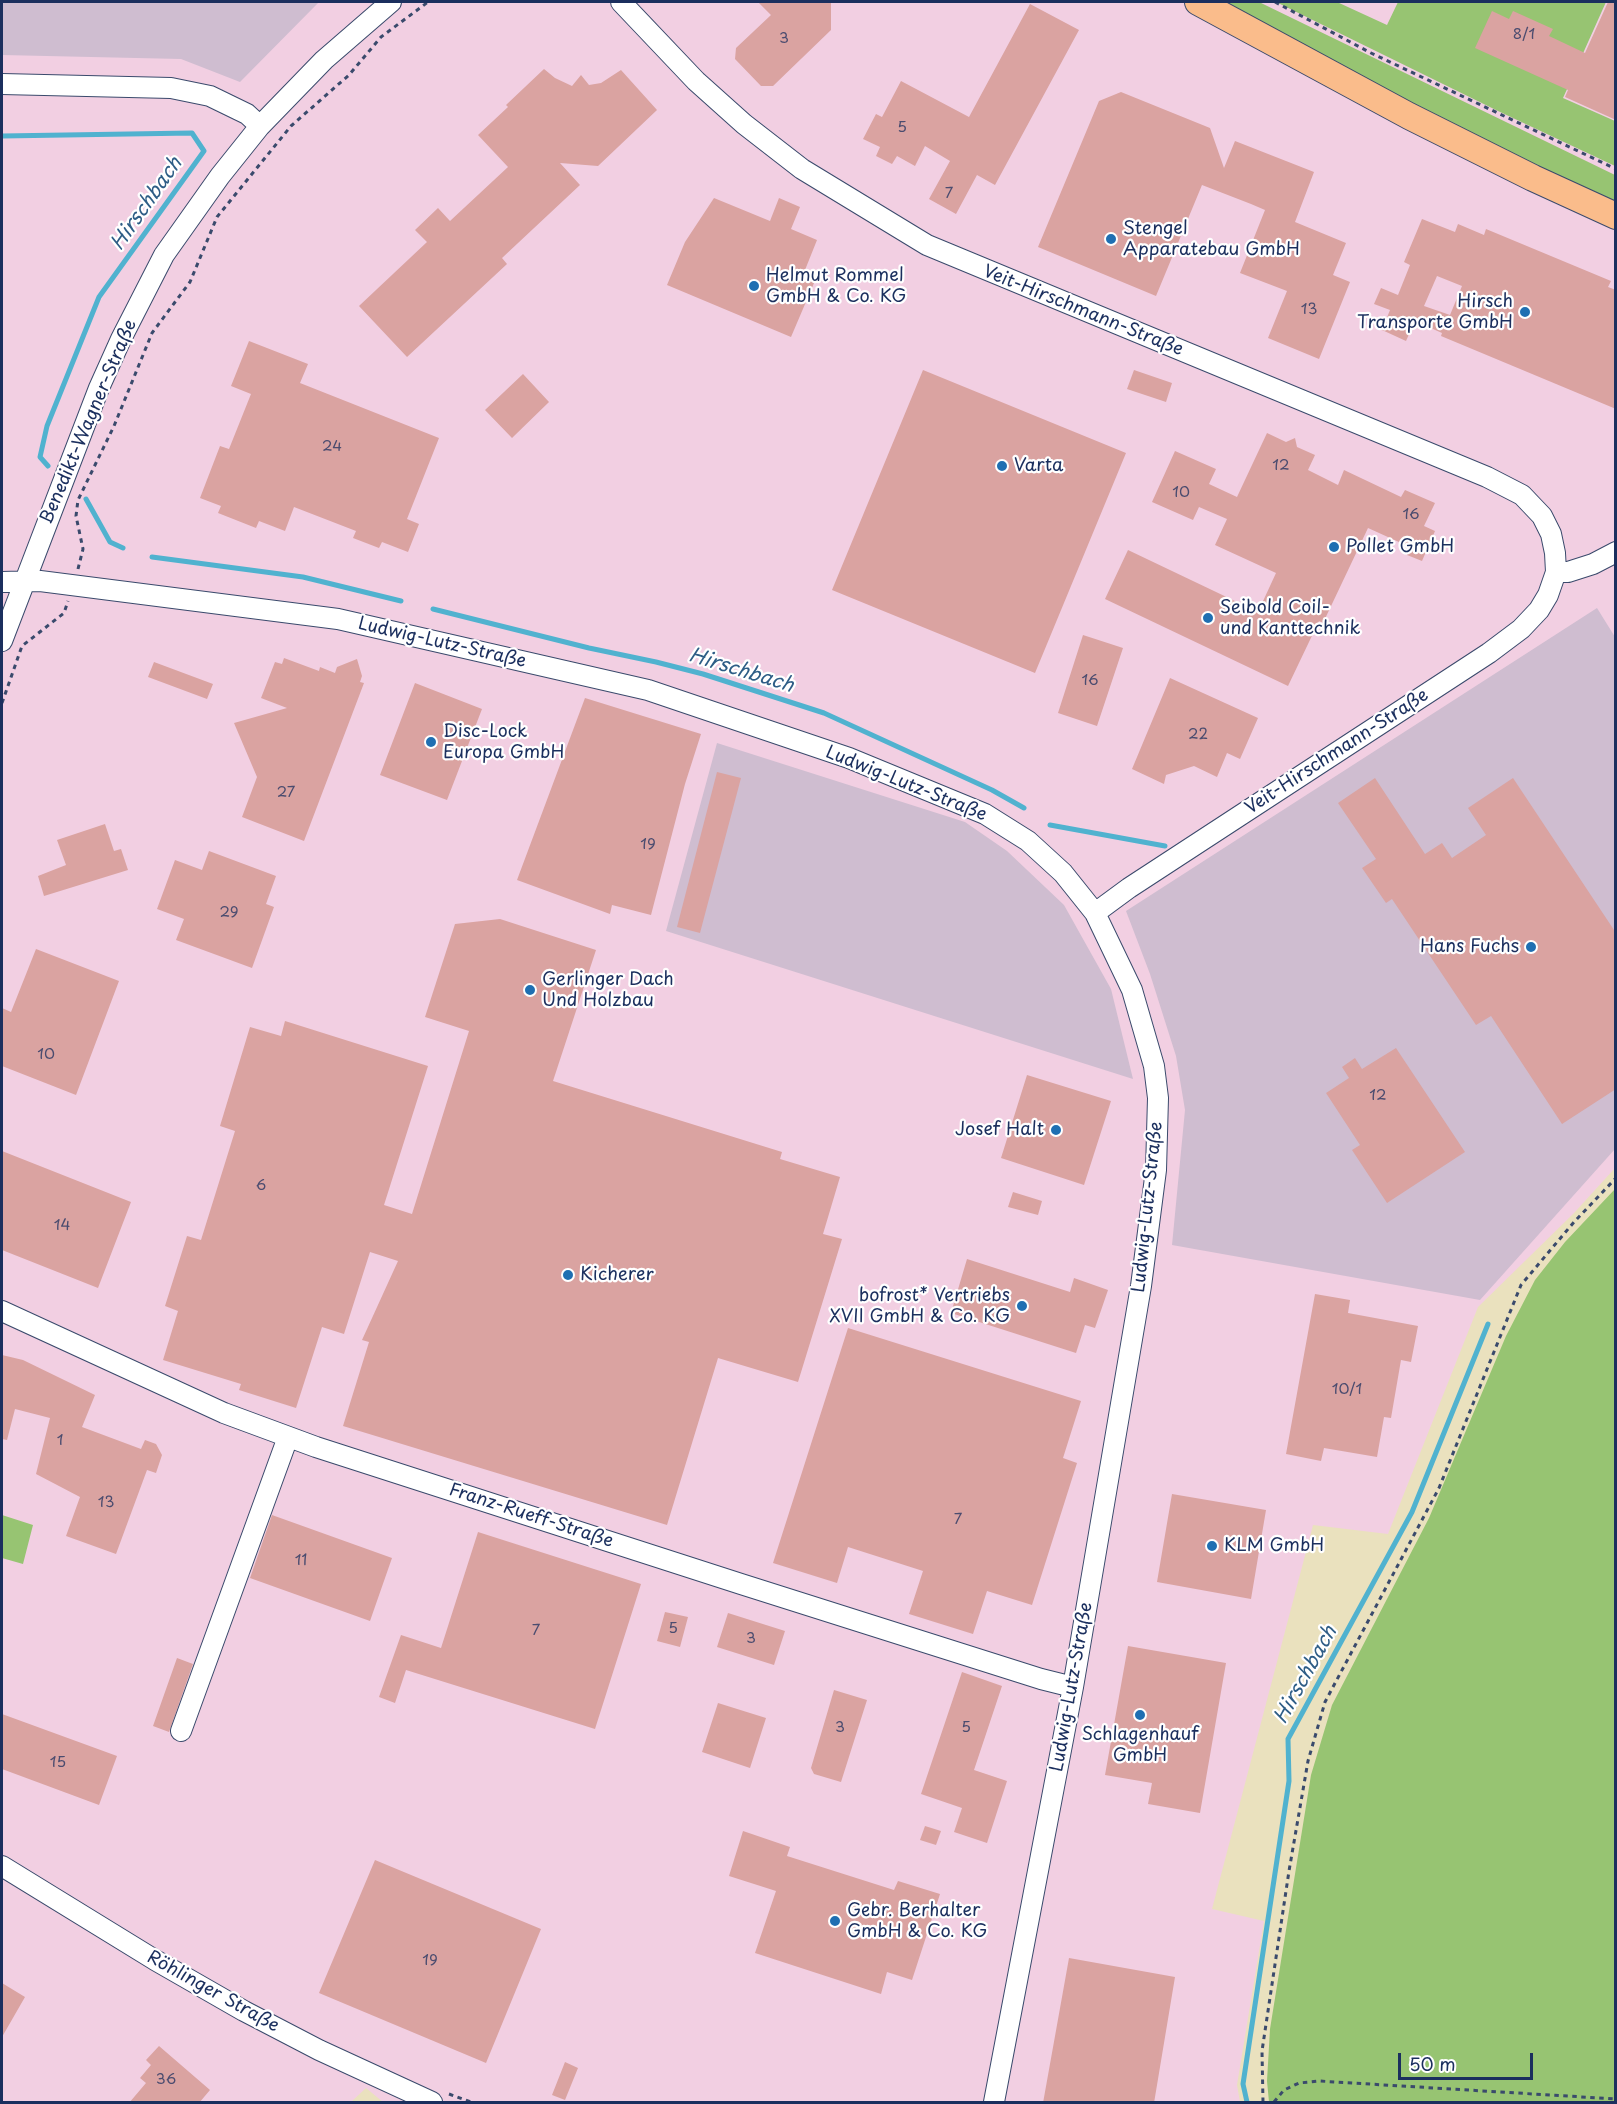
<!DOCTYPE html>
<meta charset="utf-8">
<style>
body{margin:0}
#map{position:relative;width:1617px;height:2104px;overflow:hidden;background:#eae1be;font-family:"Playpen Sans",sans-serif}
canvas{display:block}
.frame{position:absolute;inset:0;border:3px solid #1b2f5e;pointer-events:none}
.scale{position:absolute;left:1398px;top:2053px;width:135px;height:27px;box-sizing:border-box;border:3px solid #1b2f5e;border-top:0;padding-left:8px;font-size:18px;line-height:21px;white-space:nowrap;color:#1b2f5e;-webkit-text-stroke:4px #fff;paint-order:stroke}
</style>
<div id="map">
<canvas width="1617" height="2104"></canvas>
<div class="frame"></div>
<div class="scale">50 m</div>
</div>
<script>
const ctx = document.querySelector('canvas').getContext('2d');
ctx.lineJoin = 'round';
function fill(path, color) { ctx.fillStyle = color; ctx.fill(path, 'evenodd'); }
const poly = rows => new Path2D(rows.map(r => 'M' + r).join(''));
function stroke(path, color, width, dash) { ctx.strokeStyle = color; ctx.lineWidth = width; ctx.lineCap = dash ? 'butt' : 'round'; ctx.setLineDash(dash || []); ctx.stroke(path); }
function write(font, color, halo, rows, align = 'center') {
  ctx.font = font + ' "Playpen Sans",sans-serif'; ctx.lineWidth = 4.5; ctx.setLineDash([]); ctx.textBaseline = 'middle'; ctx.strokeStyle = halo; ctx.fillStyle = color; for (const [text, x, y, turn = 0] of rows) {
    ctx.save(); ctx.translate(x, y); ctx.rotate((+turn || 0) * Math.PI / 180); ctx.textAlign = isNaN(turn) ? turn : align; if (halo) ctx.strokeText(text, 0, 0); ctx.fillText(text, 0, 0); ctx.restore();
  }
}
const built = poly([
 [2,2,1615,2,1615,1168,1574,1213,1478,1307,1388,1534,1313,1525,1212,1909,1264,1921,1237,2085,1240,2102,383,2102,366,2088,351,2102,2,2102]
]);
const industrial = poly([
 [2,2,319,2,240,82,181,59,2,55],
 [1597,608,1615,637,1615,1149,1480,1300,1172,1245,1185,1110,1176,1056,1150,974,1126,911],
 [717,743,965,822,1007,851,1064,905,1111,989,1133,1079,666,931]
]);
const green = poly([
 [1216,2,1259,2,1615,175,1615,206,1543,173],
 [1276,2,1337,2,1387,25,1398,2,1606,2,1563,98,1615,121,1615,166,1498,111],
 [1615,1189,1615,2102,1269,2102,1267,2081,1270,2029,1311,1775,1332,1705,1429,1518,1506,1336,1535,1280,1565,1242],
 [2,1515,33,1525,23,1564,2,1558]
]);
const stream = poly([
 [2,136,192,133,204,151,99,297,47,426,40,457,48,466],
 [86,499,110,542,123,548],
 [152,557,303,577,401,601],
 [433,609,589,648,656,662,703,674,824,713,992,790,1024,808],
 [1050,825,1165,846],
 [1247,2102,1243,2084,1289,1781,1288,1739,1412,1512,1488,1324]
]);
const building = poly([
 [758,2,831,2,831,30,773,86,761,86,735,59,736,48,771,15],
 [1608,2,1616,2,1616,120,1565,97,1568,90,1475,48,1492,11,1509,19,1513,11,1553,29,1549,36,1585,53],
 [1030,4,1079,30,995,185,977,175,956,214,929,199,950,161,925,146,915,166,897,156,892,164,876,156,880,147,863,139,876,114,882,117,901,81,969,117],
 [544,69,555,78,572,86,581,75,589,85,601,83,621,70,657,110,598,166,560,163,580,185,502,258,507,264,407,357,359,306,427,242,415,230,438,208,450,221,508,167,478,135,508,107,506,105],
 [1121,92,1210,128,1224,168,1235,141,1314,172,1295,222,1346,243,1333,275,1350,282,1319,359,1268,338,1287,291,1240,273,1265,210,1251,204,1202,185,1156,296,1038,247,1099,101],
 [714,198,770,221,779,198,800,207,791,229,817,240,805,270,817,276,791,337,667,285,685,242],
 [1422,219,1455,232,1458,224,1484,235,1486,229,1611,281,1608,287,1616,290,1616,409,1441,336,1442,333,1415,321,1406,341,1382,330,1390,310,1374,304,1381,288,1398,295,1410,265,1404,262],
 [1437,276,1462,286,1450,315,1424,306],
 [249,341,308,364,300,383,439,438,407,519,419,524,408,552,382,542,379,548,353,538,356,531,294,507,285,531,259,521,256,528,218,513,221,506,200,498,220,446,229,449,251,394,231,386],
 [923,370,1126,453,1035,673,832,590],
 [1134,370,1172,383,1166,402,1127,389],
 [523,374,549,402,512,438,485,410],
 [1267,433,1286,442,1295,438,1297,447,1315,455,1308,470,1338,485,1344,470,1401,497,1405,490,1435,503,1424,526,1435,531,1422,561,1407,555,1410,547,1368,528,1323,623,1319,621,1288,686,1105,599,1128,550,1258,612,1276,573,1215,545,1227,519,1199,507,1193,520,1152,502,1175,451,1216,469,1209,484,1237,497],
 [1083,635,1123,648,1097,726,1058,713],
 [284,658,319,671,320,667,335,673,337,667,357,659,362,676,360,682,364,683,304,841,242,817,257,777,234,723,287,708,261,698,275,662,282,664],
 [154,662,213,684,207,699,148,677],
 [1170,678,1258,718,1240,759,1227,753,1217,777,1194,766,1166,775,1164,784,1132,769],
 [415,683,482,709,447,800,380,775],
 [585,698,701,734,685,784,651,915,612,905,610,914,517,880],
 [717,772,741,778,700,933,677,927],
 [1375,778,1425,854,1442,843,1452,858,1486,835,1468,808,1513,778,1616,933,1616,1089,1562,1124,1491,1016,1476,1025,1392,899,1386,903,1362,868,1376,859,1338,803],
 [105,824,114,851,121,849,128,870,44,896,38,876,66,865,57,840],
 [209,851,276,876,266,904,274,907,252,968,176,940,184,919,157,909,175,860,202,870],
 [500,919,596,950,553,1081,782,1152,780,1159,840,1177,823,1234,842,1239,798,1382,718,1358,667,1525,343,1426,369,1342,362,1340,398,1261,370,1252,344,1334,322,1327,296,1408,239,1390,241,1384,163,1360,178,1311,165,1306,187,1236,201,1240,235,1131,220,1126,250,1027,281,1036,285,1021,428,1066,384,1205,412,1214,469,1031,425,1017,455,924],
 [36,949,119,981,76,1095,2,1066,2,1008,11,1012],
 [1396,1048,1465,1152,1387,1203,1352,1150,1360,1145,1326,1093,1349,1078,1342,1067,1355,1058,1362,1069],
 [1027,1075,1111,1101,1084,1185,1001,1158],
 [2,1151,131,1202,98,1288,2,1250],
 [1013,1192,1042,1201,1038,1215,1008,1207],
 [967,1259,1070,1292,1074,1278,1108,1290,1095,1328,1085,1325,1076,1353,951,1313],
 [1315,1294,1350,1300,1348,1313,1418,1326,1411,1362,1401,1360,1391,1418,1384,1417,1377,1457,1324,1448,1321,1461,1286,1454],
 [848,1328,1081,1401,1063,1458,1077,1463,1032,1605,987,1591,973,1634,909,1614,923,1571,848,1547,837,1583,773,1563],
 [2,1355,23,1360,95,1395,82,1427,141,1449,145,1440,156,1444,162,1455,156,1473,147,1470,116,1554,66,1536,80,1497,36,1474,50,1418,15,1409,7,1440,2,1439],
 [1172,1494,1266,1510,1251,1599,1157,1582],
 [272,1515,392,1558,370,1621,250,1578],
 [478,1532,641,1584,595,1729,406,1670,395,1703,379,1697,401,1635,441,1648],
 [665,1612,688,1617,680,1647,657,1641],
 [728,1613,785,1631,774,1665,717,1647],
 [1128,1646,1226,1663,1200,1813,1148,1804,1152,1783,1105,1775],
 [177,1658,193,1664,169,1732,153,1726],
 [962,1672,1002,1686,974,1770,1007,1781,987,1843,954,1832,962,1808,921,1794],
 [834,1690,867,1700,841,1782,814,1774,811,1768],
 [718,1703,766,1718,750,1768,702,1752],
 [2,1714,117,1756,99,1805,2,1769],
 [925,1826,941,1831,936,1845,920,1840],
 [743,1831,790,1847,787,1856,894,1890,898,1881,940,1894,912,1980,887,1972,881,1994,755,1953,776,1891,729,1876],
 [375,1860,541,1929,486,2063,319,1993],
 [1069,1958,1175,1977,1154,2103,1043,2103],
 [2,1983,25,1997,2,2037],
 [159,2046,210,2090,199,2103,129,2103,146,2083,140,2078,151,2065,146,2060],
 [565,2062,578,2068,565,2100,552,2095]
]);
const path = poly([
 [1275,2,1371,53,1616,169],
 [78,569,83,549,76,516,78,500,114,426,152,333,190,282,217,217,291,126,349,75,381,37,428,2],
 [2,703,22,646,64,613,68,601],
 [449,2094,471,2102],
 [1263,2102,1262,2051,1289,1871,1308,1761,1325,1702,1439,1488,1521,1285,1574,1222,1616,1178],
 [1274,2102,1284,2090,1299,2083,1319,2081,1616,2099]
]);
const minor = poly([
 [621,2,696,81,744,124,802,169,927,245,1487,477,1522,495,1542,516,1551,534,1555,553,1556,572,1548,595,1539,610,1521,629,1489,653,1129,888,1095,913],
 [2,84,171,88,210,96,247,114,260,126],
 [1556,572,1568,572,1593,564,1616,552],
 [2,582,40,581,338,619,648,690,849,758,985,814,1028,841,1063,873,1095,913,1132,990,1154,1066,1158,1098,1156,1170,1141,1286,1073,1687,994,2102],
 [2,641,99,388,121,339,164,255,220,176,260,126,324,60,391,2],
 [2,1311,224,1413,316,1447,741,1584,1041,1679,1073,1687],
 [181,1731,288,1437],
 [2,1866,155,1960,244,2011,319,2050,432,2102]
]);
const major = poly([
 [1198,2,1409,116,1533,178,1616,216]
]);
const markers = [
 [1111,239,6,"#1f6fb2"],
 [754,286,6,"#1f6fb2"],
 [1525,312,6,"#1f6fb2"],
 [1002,466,6,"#1f6fb2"],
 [1334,547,6,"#1f6fb2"],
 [1208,618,6,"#1f6fb2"],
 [431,742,6,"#1f6fb2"],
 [1531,947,6,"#1f6fb2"],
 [530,990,6,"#1f6fb2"],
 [1056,1130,6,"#1f6fb2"],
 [568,1275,6,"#1f6fb2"],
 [1022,1306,6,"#1f6fb2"],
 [1212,1546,6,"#1f6fb2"],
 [1140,1715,6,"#1f6fb2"],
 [835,1921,6,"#1f6fb2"]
];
const numberNames = [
 ["8/1",1524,35],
 ["3",784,39],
 ["5",902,128],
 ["7",949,194],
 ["13",1309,310],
 ["24",332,447],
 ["12",1281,466],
 ["10",1181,493],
 ["16",1411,515],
 ["16",1090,681],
 ["22",1198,735],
 ["27",286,793],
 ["19",648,845],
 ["29",229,913],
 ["10",46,1055],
 ["12",1378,1096],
 ["6",261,1186],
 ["14",62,1226],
 ["10/1",1347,1390],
 ["1",60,1441],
 ["13",106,1503],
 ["7",958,1520],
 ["11",301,1561],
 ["5",673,1629],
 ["7",536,1631],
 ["3",751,1639],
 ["3",840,1728],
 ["5",966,1728],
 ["15",58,1763],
 ["19",430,1961],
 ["36",166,2080]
];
const poiNames = [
 ["Stengel",1123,229],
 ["Apparatebau GmbH",1123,250],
 ["Helmut Rommel",766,276],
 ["GmbH & Co. KG",766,297],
 ["Hirsch",1513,302,"right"],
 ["Transporte GmbH",1513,323,"right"],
 ["Varta",1014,466],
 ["Pollet GmbH",1346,547],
 ["Seibold Coil-",1220,608],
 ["und Kanttechnik",1220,629],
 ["Disc-Lock",443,732],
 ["Europa GmbH",443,753],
 ["Hans Fuchs",1519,947,"right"],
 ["Gerlinger Dach",542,980],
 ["Und Holzbau",542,1001],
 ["Josef Halt",1044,1130,"right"],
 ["Kicherer",580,1275],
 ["bofrost* Vertriebs",1010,1296,"right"],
 ["XVII GmbH & Co. KG",1010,1317,"right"],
 ["KLM GmbH",1224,1546],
 ["Schlagenhauf",1140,1735,"center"],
 ["GmbH",1140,1756,"center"],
 ["Gebr. Berhalter",847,1911],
 ["GmbH & Co. KG",847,1932]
];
const streetNames = [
 ["Veit-Hirschmann-Straße",1083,311,22],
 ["Benedikt-Wagner-Straße",89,422,-67],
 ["Ludwig-Lutz-Straße",442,643,13],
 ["Veit-Hirschmann-Straße",1337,752,-33],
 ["Ludwig-Lutz-Straße",906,784,22],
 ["Ludwig-Lutz-Straße",1148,1207,-84],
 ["Franz-Rueff-Straße",531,1516,18],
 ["Ludwig-Lutz-Straße",1072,1687,-80],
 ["Röhlinger Straße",213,1992,29]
];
const waterNames = [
 ["Hirschbach",147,204,-55],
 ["Hirschbach",741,671,17],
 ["Hirschbach",1306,1675,-61]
];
fill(built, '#f2cfe2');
fill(industrial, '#cfbdd0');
fill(green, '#97c472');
stroke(stream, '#50b2cf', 5);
fill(building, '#daa3a1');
stroke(minor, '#3a4a6c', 22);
stroke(major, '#3a4a6c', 28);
stroke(path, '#3a4a6c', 3, [4.5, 4.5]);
stroke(minor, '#fff', 20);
stroke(major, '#fabc8b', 26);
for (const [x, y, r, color] of markers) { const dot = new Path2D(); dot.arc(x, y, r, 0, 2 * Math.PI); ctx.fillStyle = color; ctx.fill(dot); stroke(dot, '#fff', 2); }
write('15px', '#4b4c6f', null, numberNames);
write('18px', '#1b2f5e', '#fff', poiNames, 'left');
write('18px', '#1b2f5e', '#fff', streetNames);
write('italic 20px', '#2e5d86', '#fff', waterNames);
</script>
